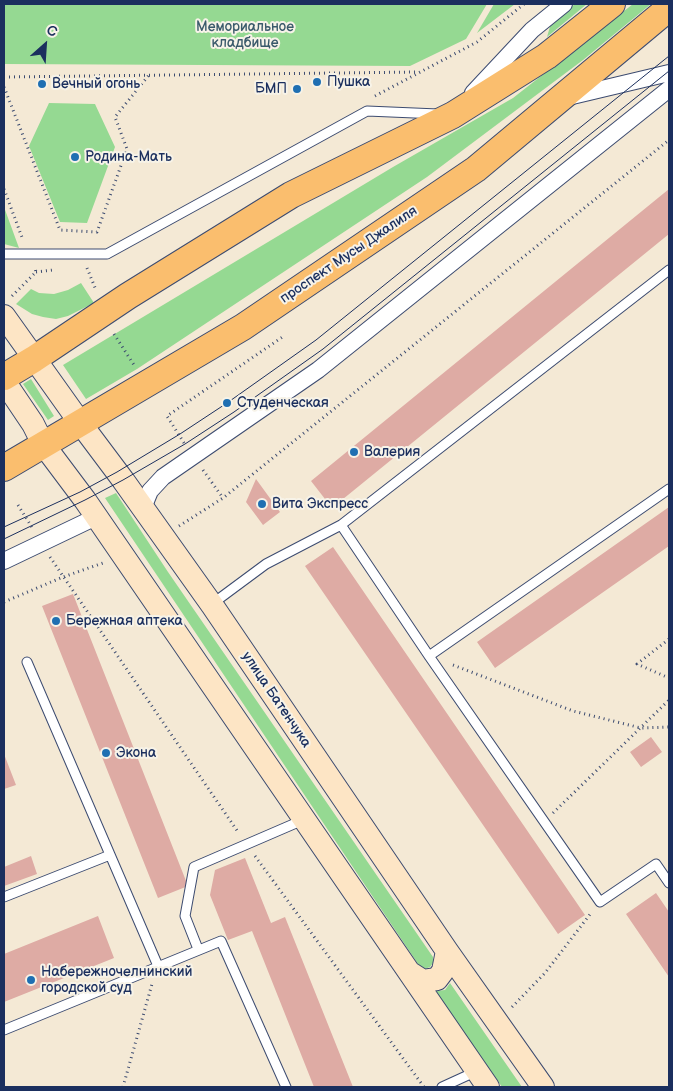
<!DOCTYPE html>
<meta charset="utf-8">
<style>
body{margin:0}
#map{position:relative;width:673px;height:1091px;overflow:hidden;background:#f4e9d5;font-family:"Balsamiq Sans",sans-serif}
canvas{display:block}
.frame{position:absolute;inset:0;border:5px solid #1b2f5e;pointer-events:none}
.north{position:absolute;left:20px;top:20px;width:50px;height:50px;-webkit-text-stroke:4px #f7f3e8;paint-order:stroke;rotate:26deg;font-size:14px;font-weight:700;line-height:20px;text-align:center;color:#1b2f5e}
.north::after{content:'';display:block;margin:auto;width:18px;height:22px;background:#1b2f5e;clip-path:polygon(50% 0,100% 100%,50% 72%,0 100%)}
</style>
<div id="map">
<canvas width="673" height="1091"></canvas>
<div class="frame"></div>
<div class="north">С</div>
</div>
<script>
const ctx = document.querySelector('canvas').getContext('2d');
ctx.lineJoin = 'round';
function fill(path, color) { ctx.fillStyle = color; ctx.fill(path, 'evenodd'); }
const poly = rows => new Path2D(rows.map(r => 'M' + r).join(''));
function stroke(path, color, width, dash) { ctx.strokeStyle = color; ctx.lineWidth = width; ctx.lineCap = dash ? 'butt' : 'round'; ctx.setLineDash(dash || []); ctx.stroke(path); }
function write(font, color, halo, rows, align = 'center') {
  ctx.font = font + ' "Balsamiq Sans",sans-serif'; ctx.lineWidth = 4; ctx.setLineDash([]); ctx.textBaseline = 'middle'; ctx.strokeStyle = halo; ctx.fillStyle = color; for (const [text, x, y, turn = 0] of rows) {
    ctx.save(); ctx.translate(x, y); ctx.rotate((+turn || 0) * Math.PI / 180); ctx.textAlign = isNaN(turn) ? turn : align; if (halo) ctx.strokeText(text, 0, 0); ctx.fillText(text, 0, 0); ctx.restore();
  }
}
const green = poly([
 [4,4,487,4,466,39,410,66,4,64],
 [494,4,515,4,477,33],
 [575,4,587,4,547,37,551,23],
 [633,4,651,4,583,60,427,177,137,369,86,399,63,365,393,167,513,98],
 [49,103,95,104,115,147,87,223,60,222,29,146],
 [4,207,19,248,4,244],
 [81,283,94,303,68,316,56,319,43,317,32,314,16,304,31,289,39,293,54,294,68,290],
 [31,379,54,416,48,420,23,384],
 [116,493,168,572,433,957,433,963,430,967,425,969,420,967,105,498],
 [450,983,522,1087,502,1087,435,991,445,990]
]);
const building = poly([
 [669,189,669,234,332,508,311,481],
 [256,479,280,512,263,525,246,502],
 [669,507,669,546,495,668,477,642],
 [333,547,585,915,558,934,305,566],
 [73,594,188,886,158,898,42,606],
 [651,737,662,752,641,767,630,752],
 [4,754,16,785,4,789],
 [31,856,37,874,4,886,4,867],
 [245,858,271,923,285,917,353,1087,314,1087,252,931,228,940,210,895,215,870],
 [656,893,669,912,669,977,626,914],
 [98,916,114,958,4,1002,4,954]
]);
const path = poly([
 [4,77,418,72],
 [4,87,60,230,97,232,127,149,115,117,149,75],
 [375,96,477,42,524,4],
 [4,189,23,240],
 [87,268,96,290],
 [36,272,53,270],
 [12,296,36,272,35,268],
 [114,334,134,365],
 [184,443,167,416,284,336],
 [203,470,223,498],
 [18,505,33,529],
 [179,526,223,498,669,140],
 [50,557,238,832],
 [4,602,63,577,103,563],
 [669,639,637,664,669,678],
 [453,665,573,711,641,728,669,727],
 [553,813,669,700],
 [255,856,424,1087],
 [512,1007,545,973,591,913],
 [123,1087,152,984]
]);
const service = poly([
 [4,254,107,254,367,111,438,114],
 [341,525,429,656,600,902,656,864,669,883],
 [212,604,266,564,341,525,669,270],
 [429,656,669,489],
 [27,662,158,966],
 [4,897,110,855],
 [198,949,185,916,194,867,303,820],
 [4,1030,221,941,286,1087],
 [442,1087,477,1071]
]);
const minor = poly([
 [473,93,532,30,564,4],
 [568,97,669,73],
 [143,508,150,491,163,477,318,370,669,89],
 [4,561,96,517]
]);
const secondary = poly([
 [4,316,81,424,123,480,212,605,447,951,543,1087],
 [4,381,33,424,43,444,85,500,488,1087],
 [409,972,423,981,437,979,443,971,447,951]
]);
const primary = poly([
 [4,377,34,359,128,296,291,195,453,115,547,56,612,4],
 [4,468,243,327,476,169,669,8]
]);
const tram = poly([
 [4,527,80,492,117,472,180,434,227,403,316,340,669,56],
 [4,539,85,500,123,480,185,444,234,412,323,349,669,71]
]);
const markers = [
 [317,82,5,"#1f6fb2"],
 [42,84,5,"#1f6fb2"],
 [297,89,5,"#1f6fb2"],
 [75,157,5,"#1f6fb2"],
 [227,403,5,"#1f6fb2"],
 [354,452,5,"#1f6fb2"],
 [262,504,5,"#1f6fb2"],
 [56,621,5,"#1f6fb2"],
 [106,753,5,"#1f6fb2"],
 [31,980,5,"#1f6fb2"]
];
const parkNames = [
 ["Мемориальное",245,27],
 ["кладбище",245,43]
];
const poiNames = [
 ["Пушка",327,82],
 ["Вечный огонь",52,84],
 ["БМП",287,89,"right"],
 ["Родина-Мать",85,157],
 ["Студенческая",237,403],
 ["Валерия",364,452],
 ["Вита Экспресс",272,504],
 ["Бережная аптека",66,621],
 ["Экона",116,753],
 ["Набережночелнинский",41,972],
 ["городской суд",41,988]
];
const streetNames = [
 ["проспект Мусы Джалиля",349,255,-34],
 ["улица Батенчука",276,700,56]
];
fill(green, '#95d992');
fill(building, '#deaba4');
stroke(service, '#3c4b70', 11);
stroke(minor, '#3c4b70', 18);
stroke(secondary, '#3c4b70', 24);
stroke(primary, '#3c4b70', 28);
stroke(path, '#3c4b70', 3, [1, 4]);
stroke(service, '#fff', 9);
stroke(minor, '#fff', 16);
stroke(secondary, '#fde5c5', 22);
stroke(primary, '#fabe6e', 26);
stroke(tram, '#1b2f5e', 1);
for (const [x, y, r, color] of markers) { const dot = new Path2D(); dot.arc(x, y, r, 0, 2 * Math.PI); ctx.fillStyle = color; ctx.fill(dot); stroke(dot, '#f7f3e8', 2); }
write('14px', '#3a5a6b', '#f7f3e8', parkNames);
write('14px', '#1b2f5e', '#f7f3e8', poiNames, 'left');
write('14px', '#1b2f5e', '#f7f3e8', streetNames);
</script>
